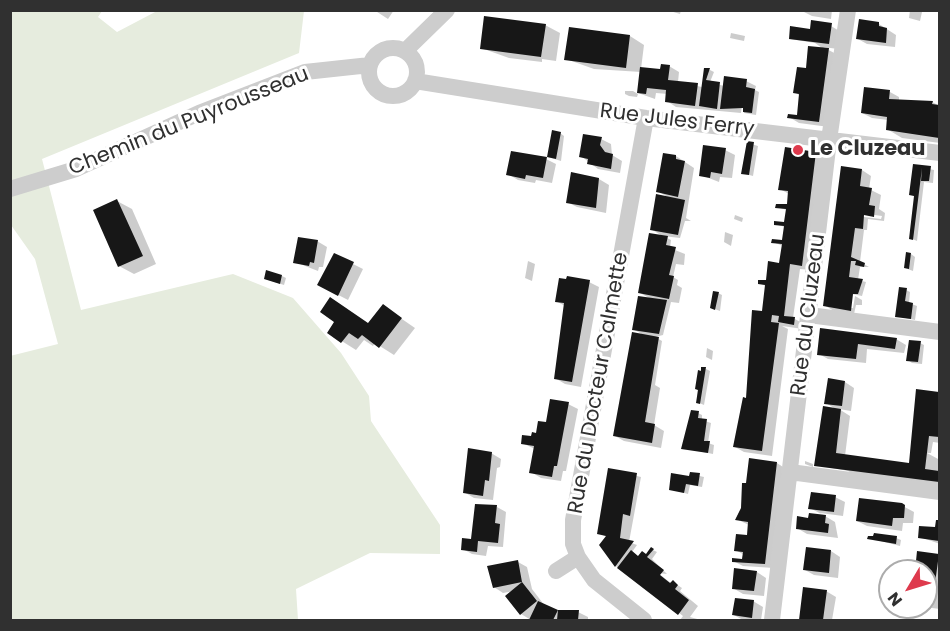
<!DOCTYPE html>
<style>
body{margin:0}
#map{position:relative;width:950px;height:631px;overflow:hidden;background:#fff;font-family:Poppins,sans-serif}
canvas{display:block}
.frame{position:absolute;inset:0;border:12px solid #303030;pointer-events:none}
.north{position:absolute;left:878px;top:559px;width:60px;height:60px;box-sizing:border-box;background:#fff;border:2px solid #acacac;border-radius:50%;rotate:232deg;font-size:16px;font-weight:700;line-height:24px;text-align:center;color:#303030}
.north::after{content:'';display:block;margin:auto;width:21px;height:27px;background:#de3a4d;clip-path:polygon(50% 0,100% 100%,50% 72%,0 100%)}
</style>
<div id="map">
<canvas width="950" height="631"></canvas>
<div class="frame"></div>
<div class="north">N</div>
</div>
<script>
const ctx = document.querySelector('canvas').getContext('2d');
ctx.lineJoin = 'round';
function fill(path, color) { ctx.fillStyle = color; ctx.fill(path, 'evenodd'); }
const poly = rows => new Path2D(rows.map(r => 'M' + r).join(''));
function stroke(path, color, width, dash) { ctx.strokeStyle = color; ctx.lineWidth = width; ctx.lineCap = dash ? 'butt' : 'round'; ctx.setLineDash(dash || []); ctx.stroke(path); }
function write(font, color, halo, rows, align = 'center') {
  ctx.font = font + ' Poppins,sans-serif'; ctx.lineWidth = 6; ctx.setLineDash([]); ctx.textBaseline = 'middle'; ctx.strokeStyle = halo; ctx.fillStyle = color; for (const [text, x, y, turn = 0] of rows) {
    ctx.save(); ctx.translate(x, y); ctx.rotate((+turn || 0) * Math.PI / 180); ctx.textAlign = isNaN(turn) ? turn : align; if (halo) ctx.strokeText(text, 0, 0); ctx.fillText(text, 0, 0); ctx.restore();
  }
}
const green = poly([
 [11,11,102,11,98,17,117,32,157,11,304,11,299,53,42,159,81,310,233,274,293,298,341,353,369,396,371,421,440,525,440,554,370,553,296,589,298,620,11,620,10,356,58,344,35,259,11,225]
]);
const shadow = poly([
 [374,10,394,10,388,19],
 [681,10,680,14,670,11,670,10],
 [832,10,831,19,812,16,802,11],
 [910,10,922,12,920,21,909,18],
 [879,24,896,35,895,47,867,44,858,39],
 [545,25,560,33,556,61,542,59,542,62,509,58,481,48],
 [831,26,841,32,838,49,823,47,838,55,829,127,799,123,789,117,798,116,799,95,795,92,806,69,825,50,815,43,790,39],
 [731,33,745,36,744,41,730,38],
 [630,36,644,45,641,69,661,71,669,66,679,72,678,82,702,87,705,69,710,70,714,72,710,82,724,86,746,81,756,86,755,90,759,92,756,115,744,113,747,88,744,88,741,113,676,107,667,101,668,94,656,93,655,99,638,93,641,72,594,69,566,59],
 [625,91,633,91,638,94,637,97,629,96,625,94],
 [890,92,899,97,899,101,932,102,940,106,940,143,902,138,887,129,888,120,872,118,862,113],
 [560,133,564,136,561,161,548,157],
 [601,139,611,144,612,155,622,161,620,173,598,169,581,156],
 [748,143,758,146,753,176,742,173],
 [725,150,735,155,732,178,720,177,719,182,701,175],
 [815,154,825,159,811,270,800,269,793,318,804,324,803,329,782,326,788,329,772,456,744,452,735,447,747,400,763,313,766,286,759,283,765,282,781,264,783,246,773,242,782,242,785,227,775,224,784,224,787,210,777,207,788,206,789,194,780,189],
 [676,156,694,168,686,218,691,221,685,221,680,238,663,236,671,240,670,248,685,254,684,265,676,264,673,277,678,280,677,285,682,288,679,303,671,302,663,335,655,337,662,341,655,385,660,388,654,425,664,431,661,448,624,441,615,436,645,336,633,329,651,299,640,293,664,237,651,229,669,198,658,191],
 [546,159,556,164,552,183,536,180,535,183,518,180,508,174],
 [915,166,934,170,933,183,924,182,917,241,910,238,915,197,911,194],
 [862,170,871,176,869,189,881,195,879,209,885,213,884,221,868,219,867,230,864,230,860,262,869,267,860,267,858,280,866,282,862,296,852,294,850,308,853,308,855,296,862,300,862,305,856,305,854,314,834,311,824,305],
 [860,213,882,216,881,219,864,217],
 [572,174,599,179,609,185,606,213,577,207,567,202],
 [117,201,132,209,156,264,134,274,119,266],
 [735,215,743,218,742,222,734,219],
 [725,232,733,235,731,246,724,242],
 [317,241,327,247,323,267,319,267,318,271,295,262],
 [911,254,915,257,913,271,905,268],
 [335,255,363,269,348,300,319,285],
 [528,261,535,264,532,281,525,278],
 [282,276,286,278,284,285,265,279],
 [567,280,589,282,599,287,581,387,565,384,555,378,565,306,556,301],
 [906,290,910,292,909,303,917,306,915,320,896,316],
 [718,293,722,295,720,311,712,308],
 [383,306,415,328,394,355,375,343,373,346,364,340,356,350,329,333,370,324],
 [822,329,896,339,906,345,904,353,867,349,866,363,828,359,819,354],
 [920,343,924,345,922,364,912,363,908,360],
 [707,348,713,351,712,360,706,357],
 [706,369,710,371,704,405,697,402,699,371],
 [845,382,854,388,851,411,839,409,850,416,845,456,911,465,918,390,940,393,940,443,933,442,931,453,927,453,940,460,940,488,858,477,848,471,816,465,837,410,826,403],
 [568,404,578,409,566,471,563,471,561,481,541,478,531,472,535,449,522,443,538,434],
 [698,413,702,415,702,420,711,423,708,443,714,445,713,454,683,448],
 [491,453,501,459,500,467,497,468,493,500,474,498,464,492],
 [805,461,813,464,813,467,805,464],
 [777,463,786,469,774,568,743,566,733,561,744,560,744,555,736,550,748,536,749,525,736,519,740,510,743,510],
 [609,469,641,477,629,542,637,545,632,552,639,557,646,555,651,549,657,552,652,559,667,574,658,573,672,584,673,582,682,588,680,591,698,606,690,617,701,620,680,620,683,616,616,566,601,545,607,537,599,533],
 [691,474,704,477,702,487,690,485,688,494,670,489,690,478],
 [835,497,845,502,843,516,820,513,835,522,838,538,807,534,797,528,810,519,825,516,810,508],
 [901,505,914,512,913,523,903,523,902,531,867,526,857,521],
 [497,507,506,512,503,547,488,546,486,556,472,554,463,549,472,540],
 [938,522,940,544,920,537,936,529],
 [869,538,896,538,901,540,900,546],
 [831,551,840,557,838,578,814,575,805,570],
 [938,556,940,557,940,609,924,607,926,571,915,571],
 [518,562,527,567,532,589,545,606,557,611,578,612,588,617,588,620,531,620,521,614,514,591,503,593,494,587],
 [757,572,766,578,764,596,743,594,733,588],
 [804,589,826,591,836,597,832,620,801,620],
 [753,601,763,607,761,620,743,620,734,615]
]);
const building = poly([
 [484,16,546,24,541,57,480,49],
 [859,19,879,22,879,26,887,28,886,43,856,39],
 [811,20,832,23,829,44,789,39,790,26,810,29],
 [569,27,630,35,626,68,564,60],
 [808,46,829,48,819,122,787,118,788,114,797,115,799,94,793,93,797,67,806,68],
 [661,64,670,65,668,80,698,83,695,106,665,102,666,90,647,88,646,94,637,93,640,67,660,69],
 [704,68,710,68,706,80,720,82,717,109,699,106],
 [724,76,747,79,746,87,755,89,752,113,743,112,743,108,720,109],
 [864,87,890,90,889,99,933,101,932,104,939,105,939,138,886,130,887,117,861,113],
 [552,130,561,132,556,159,547,157],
 [583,134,602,137,600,145,605,152,613,154,611,169,587,164,588,159,579,157],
 [747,141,754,142,749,175,741,174],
 [703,145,726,148,722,174,711,172,710,178,699,176],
 [785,147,816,152,802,266,790,264,784,316,795,317,794,325,778,322,779,316,772,315,771,322,779,323,762,451,733,447,743,397,746,398,752,310,762,311,765,285,758,284,758,280,766,280,768,261,779,263,782,244,771,243,772,239,782,240,784,226,774,225,774,221,784,222,786,209,775,208,776,204,787,204,788,191,778,190],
 [511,151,547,157,543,178,526,175,525,179,506,175],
 [663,153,676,155,676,159,685,161,678,197,656,192],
 [913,164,931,166,929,181,921,181,922,168,913,240,909,239,914,196,909,195],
 [841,166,862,169,860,186,872,188,869,205,875,206,874,217,864,215,863,229,855,228,851,257,865,263,864,267,855,265,856,261,851,261,849,277,863,279,858,294,853,294,851,311,823,306],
 [571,172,599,178,596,208,566,203],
 [656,194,685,200,678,235,650,230],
 [117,199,143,256,118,267,93,210],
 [649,233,668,236,666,245,676,247,669,275,674,276,669,299,638,293],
 [298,237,318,240,314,263,310,262,309,266,293,263],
 [906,252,911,253,909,269,904,268],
 [334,253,354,262,338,296,317,285],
 [266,270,282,275,280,284,264,279],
 [567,276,590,280,572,382,554,379,564,303,555,302,559,278,566,279],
 [899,287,907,288,905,301,913,303,911,319,895,317],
 [713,291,719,292,715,310,710,308],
 [638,296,667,300,659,334,632,330],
 [330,297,368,323,383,304,402,318,379,348,362,335,358,339,349,333,341,343,327,333,334,322,320,312],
 [820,328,897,338,895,349,858,344,856,359,817,355],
 [632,332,659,337,645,422,655,424,652,443,613,436],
 [909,340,921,341,918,362,906,361],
 [701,367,706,367,700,404,696,403,698,390,695,389,698,370,701,371],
 [828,378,845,381,842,406,824,404],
 [916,389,939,392,939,437,929,436,925,469,939,471,939,482,814,466,823,406,841,409,836,453,909,463],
 [550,399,569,402,557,466,554,466,552,477,529,473,534,446,521,444,522,435,531,436,532,432,536,433,538,421,546,422],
 [691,410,699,411,698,418,707,419,704,441,710,441,708,453,681,449],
 [468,448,492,452,489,481,485,480,483,496,463,493],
 [749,458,777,462,765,564,732,562,732,558,742,559,743,552,734,551,736,534,747,535,748,522,735,520,741,508,742,483,746,483],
 [608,468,637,473,630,516,623,514,620,538,634,541,615,567,599,545,606,536,597,534],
 [690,472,700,473,698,486,686,484,684,493,669,490,671,473,689,476],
 [811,492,836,495,834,512,808,509],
 [859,498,902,503,905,505,904,518,893,518,892,526,856,521],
 [475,504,497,505,495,523,500,524,498,543,478,541,477,552,461,550,462,538,471,539],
 [809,513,826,515,825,523,829,524,828,533,796,529,797,516,808,518],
 [936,520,939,520,939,541,918,538,919,526,935,527],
 [874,533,897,536,896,544,867,539,868,536,873,536],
 [651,547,654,549,647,557,664,570,660,575,670,583,673,580,678,585,675,589,689,600,678,615,617,568,631,550,638,556,642,551,646,554],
 [806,547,831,550,829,573,803,570],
 [917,551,939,554,932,605,926,604,926,571,915,571],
 [518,560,522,582,493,588,487,566],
 [734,568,757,571,754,591,732,589],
 [522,582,537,601,520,615,505,596],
 [803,587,827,590,823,620,799,620],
 [735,598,754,600,752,618,732,615],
 [538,601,558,610,553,620,529,620],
 [558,610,579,610,578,620,557,620]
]);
const minor = poly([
 '369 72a24 24 0 1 1 48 0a24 24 0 1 1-48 0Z',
 [405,51,447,10],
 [415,81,646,118,940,153],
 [10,189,76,169,199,113,305,72,370,65],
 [809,315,940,332],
 [790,472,940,492],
 [556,571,578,557],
 [644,620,594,580,578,557,573,544,573,520,646,118],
 [772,620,829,140,848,10]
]);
const markers = [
 [798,150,6,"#de3a4d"]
];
const streetNames = [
 ["Rue Jules Ferry",677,121,7],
 ["Chemin du Puyrousseau",189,122,-22],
 ["Rue du Cluzeau",809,315,-83],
 ["Rue du Docteur Calmette",599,383,-80]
];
const poiNames = [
 ["Le Cluzeau",810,150]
];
fill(green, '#e6ecde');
fill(shadow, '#0003');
fill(building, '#171717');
stroke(minor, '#cdcdcd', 16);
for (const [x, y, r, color] of markers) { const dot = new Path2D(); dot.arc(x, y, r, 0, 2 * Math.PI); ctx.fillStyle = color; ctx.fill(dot); stroke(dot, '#fff', 2); }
write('21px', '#303030', '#fff', streetNames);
write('bold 21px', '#303030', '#fff', poiNames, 'left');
</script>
